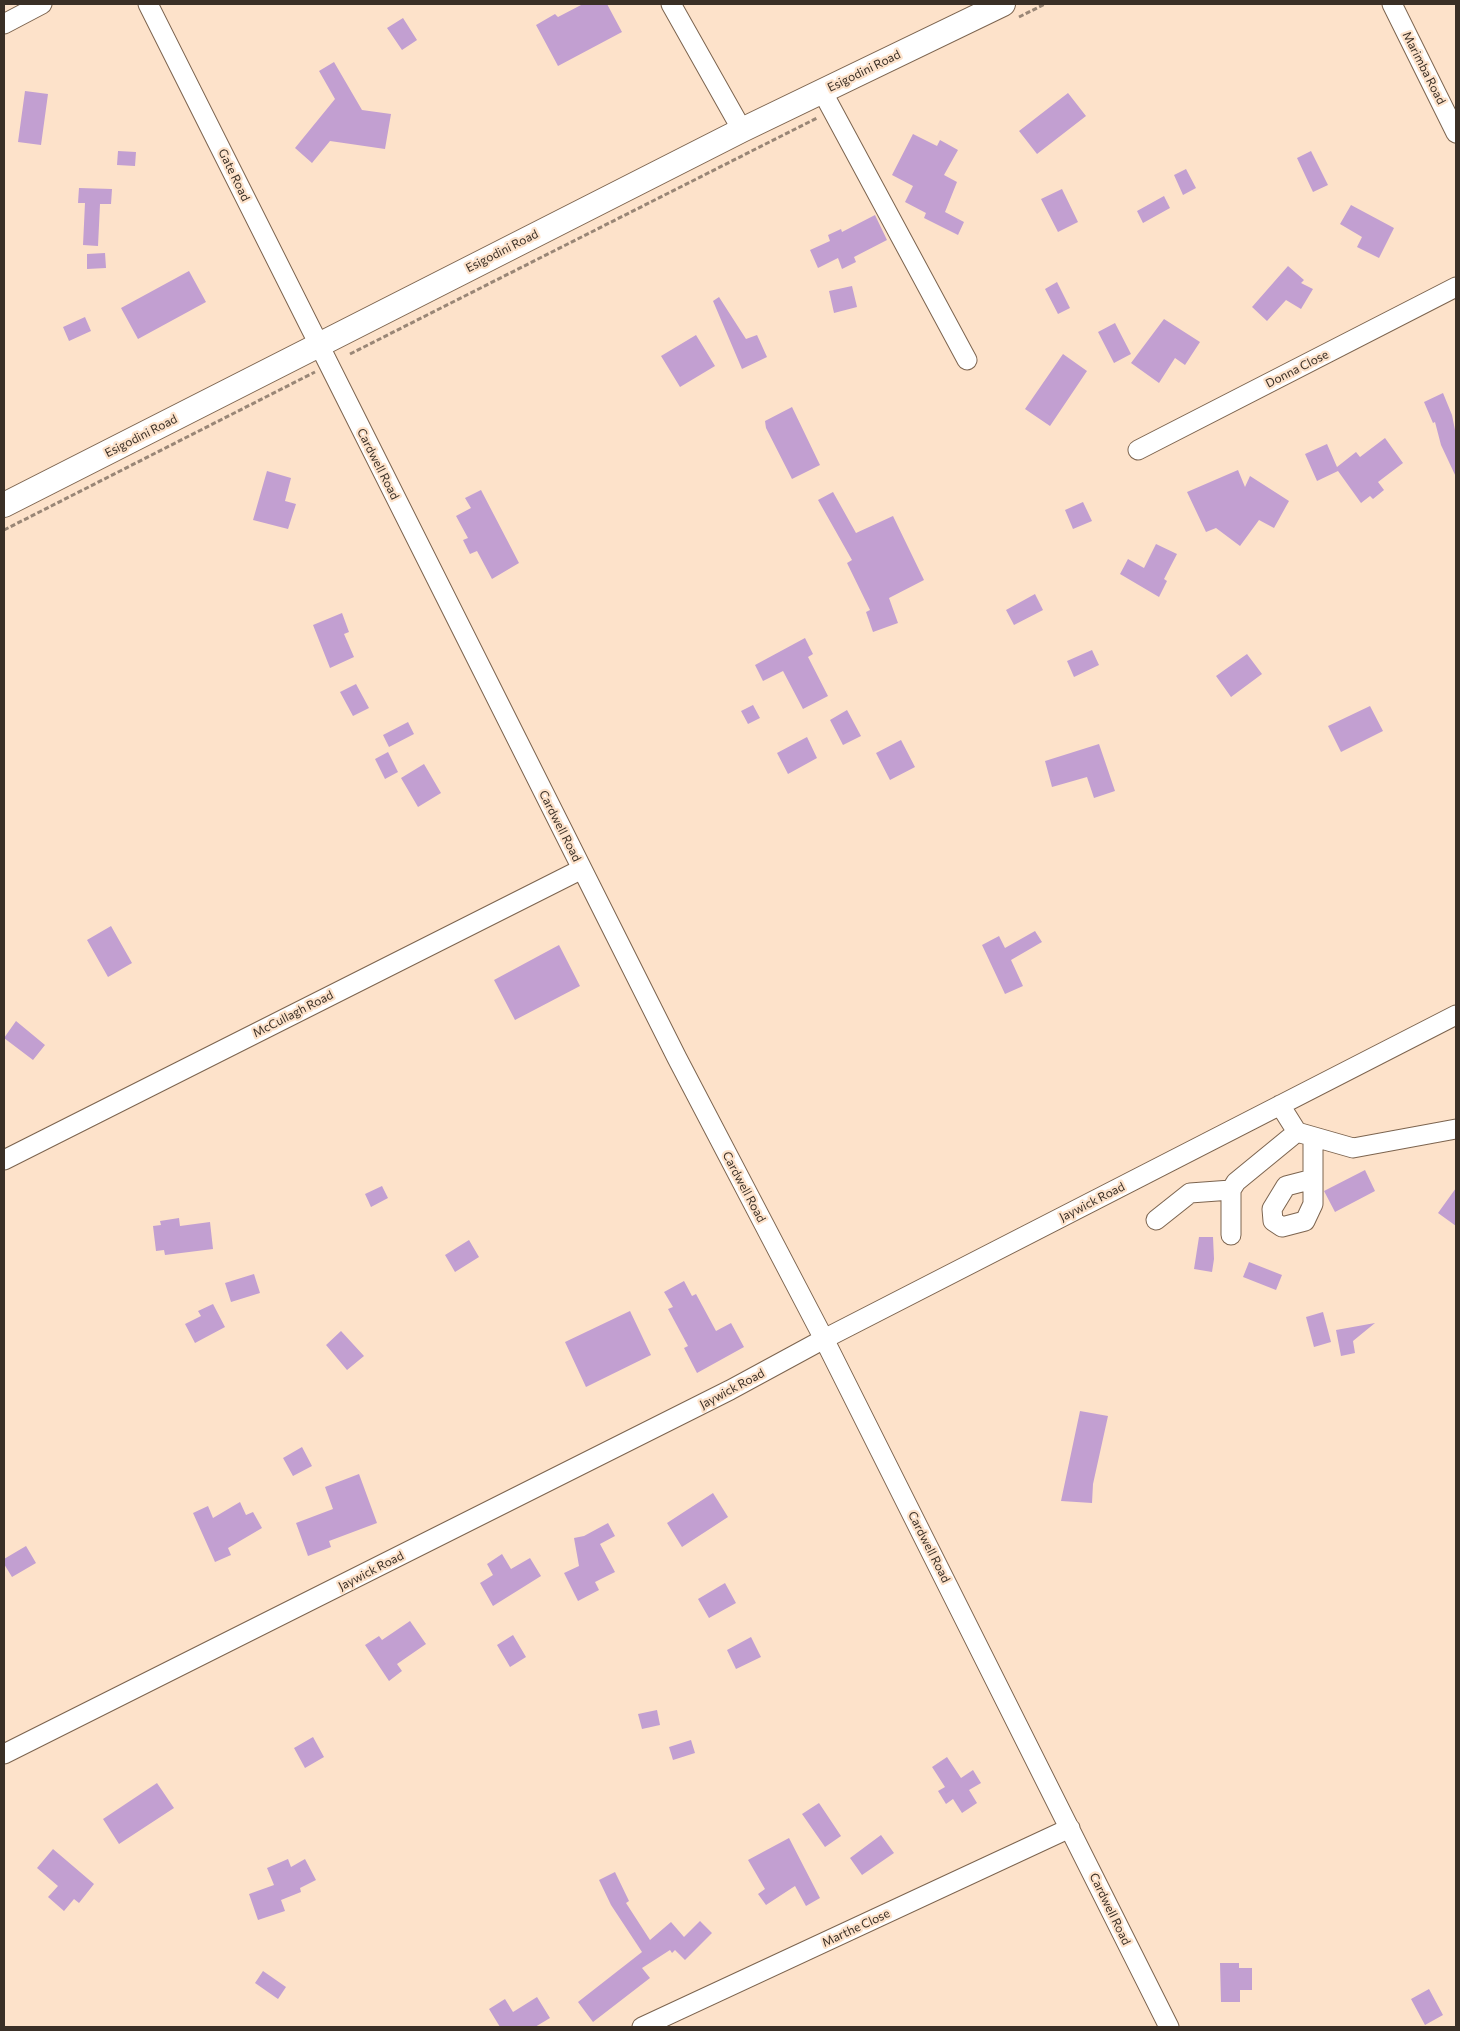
<!DOCTYPE html>
<style>
body{margin:0}
#map{position:relative;width:1460px;height:2031px;overflow:hidden;background:#fde2ca;font-family:Commissioner,sans-serif}
canvas{display:block}
.frame{position:absolute;inset:0;border:5px solid #3a2f26;pointer-events:none}
</style>
<div id="map">
<canvas width="1460" height="2031"></canvas>
<div class="frame"></div>
</div>
<script>
const ctx = document.querySelector('canvas').getContext('2d');
ctx.lineJoin = 'round';
function fill(path, color) { ctx.fillStyle = color; ctx.fill(path, 'evenodd'); }
const poly = rows => new Path2D(rows.map(r => 'M' + r).join(''));
function stroke(path, color, width, dash) { ctx.strokeStyle = color; ctx.lineWidth = width; ctx.lineCap = dash ? 'butt' : 'round'; ctx.setLineDash(dash || []); ctx.stroke(path); }
function write(font, color, halo, rows, align = 'center') {
  ctx.font = font + ' Commissioner,sans-serif'; ctx.lineWidth = 4.5; ctx.setLineDash([]); ctx.textBaseline = 'middle'; ctx.strokeStyle = halo; ctx.fillStyle = color; for (const [text, x, y, turn = 0] of rows) {
    ctx.save(); ctx.translate(x, y); ctx.rotate((+turn || 0) * Math.PI / 180); ctx.textAlign = isNaN(turn) ? turn : align; if (halo) ctx.strokeText(text, 0, 0); ctx.fillText(text, 0, 0); ctx.restore();
  }
}
const building = poly([
 [583,4,607,4,622,32,558,66,536,25,555,14,558,17],
 [403,18,417,40,402,50,387,28],
 [334,62,362,110,391,114,385,149,330,141,312,163,295,148,335,99,319,71],
 [25,91,48,94,41,145,18,142],
 [1068,93,1086,116,1037,154,1019,131],
 [913,134,937,146,940,140,958,150,944,175,957,182,945,212,964,222,958,235,924,218,926,213,905,202,913,186,892,175],
 [118,151,136,152,135,166,117,165],
 [1311,151,1328,185,1313,192,1297,158],
 [1186,169,1196,188,1183,195,1174,175],
 [79,188,112,189,111,204,100,204,98,246,83,245,85,203,78,203],
 [1062,189,1078,222,1058,232,1041,199],
 [1164,196,1170,208,1143,223,1137,211],
 [1351,205,1394,228,1379,258,1357,247,1362,237,1340,224],
 [875,215,887,240,854,257,856,262,842,269,838,258,818,268,810,250,830,241,828,235,841,229,842,232],
 [105,253,106,268,87,269,87,254],
 [1288,266,1304,280,1301,283,1313,289,1301,309,1286,300,1267,321,1252,307],
 [189,271,206,302,138,339,121,308],
 [1057,282,1070,308,1058,314,1045,289],
 [852,286,857,307,834,313,829,291],
 [719,297,746,339,757,335,767,357,742,369,713,301],
 [85,317,91,331,69,341,63,327],
 [1164,319,1200,342,1185,365,1175,358,1159,383,1131,363],
 [1115,323,1131,354,1114,363,1098,332],
 [696,335,715,366,680,387,661,356],
 [1063,354,1087,371,1050,426,1025,409],
 [1443,393,1452,415,1456,435,1456,477,1441,445,1435,422,1433,423,1424,402],
 [792,407,820,465,792,479,766,428,765,421],
 [1385,438,1403,463,1378,482,1384,490,1373,499,1370,496,1361,503,1338,471,1317,481,1305,454,1327,444,1337,467,1356,452,1360,457],
 [1238,470,1245,487,1250,476,1289,501,1274,528,1259,520,1240,546,1216,528,1206,532,1187,492],
 [267,471,291,478,285,501,296,504,288,529,253,520],
 [481,490,519,563,492,579,477,551,470,554,463,540,468,538,456,516,471,508,465,498],
 [833,492,856,533,893,516,924,580,889,598,898,623,873,632,866,612,870,610,847,563,852,560,818,500],
 [1083,502,1092,521,1073,529,1065,510],
 [1156,544,1177,554,1164,579,1167,581,1159,597,1120,574,1128,559,1144,568],
 [1035,594,1043,610,1014,625,1006,610],
 [342,613,349,632,344,634,354,657,330,668,313,625],
 [805,638,813,654,808,657,828,696,803,709,783,671,763,681,755,665],
 [1092,650,1099,665,1074,677,1067,661],
 [1247,654,1262,674,1231,697,1216,676],
 [356,684,369,708,353,716,340,692],
 [753,705,760,718,748,724,741,711],
 [1370,706,1383,731,1341,752,1328,726],
 [847,710,861,736,843,745,830,720],
 [408,722,414,734,389,747,383,735],
 [807,737,817,758,788,774,777,753],
 [901,740,915,767,890,780,876,753],
 [1099,744,1115,791,1094,798,1087,777,1052,787,1045,761],
 [388,752,398,772,385,779,375,759],
 [424,764,441,793,418,807,401,778],
 [111,926,132,963,108,977,87,940],
 [1035,931,1042,942,1011,960,1023,986,1005,994,982,945,999,936,1005,948],
 [559,945,580,986,515,1020,494,980],
 [16,1021,45,1045,33,1060,4,1038],
 [1365,1170,1375,1191,1335,1212,1324,1191],
 [382,1186,388,1198,371,1207,365,1194],
 [1456,1188,1456,1226,1438,1213],
 [179,1218,180,1226,210,1222,213,1249,165,1255,164,1250,156,1251,153,1226,161,1225,160,1221],
 [1199,1237,1213,1237,1214,1259,1212,1272,1194,1269],
 [469,1240,479,1257,455,1272,445,1255],
 [1249,1262,1282,1275,1276,1290,1243,1277],
 [254,1274,260,1293,231,1302,225,1283],
 [684,1281,692,1296,696,1294,716,1331,731,1323,744,1347,697,1373,684,1348,688,1346,668,1309,673,1307,664,1292],
 [213,1304,225,1327,195,1343,185,1324,201,1316,198,1311],
 [630,1311,651,1355,586,1387,565,1342],
 [1323,1312,1331,1342,1314,1347,1306,1317],
 [1375,1323,1353,1341,1355,1353,1341,1356,1336,1330],
 [341,1331,364,1356,347,1370,326,1345],
 [1080,1411,1108,1416,1093,1484,1092,1503,1061,1501],
 [302,1447,312,1466,293,1476,283,1458],
 [359,1474,377,1523,329,1541,331,1547,308,1556,296,1523,333,1509,325,1487],
 [713,1493,728,1517,682,1547,667,1523],
 [240,1502,246,1515,253,1512,262,1528,228,1548,231,1555,215,1562,193,1513,208,1506,213,1518],
 [608,1523,615,1536,600,1544,615,1572,595,1582,599,1590,578,1601,564,1573,579,1566,574,1538,584,1536],
 [26,1546,36,1563,12,1577,4,1564,4,1559],
 [502,1554,511,1569,530,1558,541,1576,493,1606,480,1583,493,1575,487,1564],
 [725,1583,736,1603,709,1618,698,1599],
 [410,1621,426,1644,397,1664,402,1671,389,1681,365,1645,379,1636,382,1640],
 [513,1635,526,1657,510,1667,497,1645],
 [751,1637,761,1657,736,1669,727,1650],
 [657,1710,660,1725,642,1729,638,1714],
 [313,1737,324,1757,305,1768,294,1748],
 [691,1740,695,1753,673,1760,669,1747],
 [947,1757,961,1778,973,1770,981,1783,969,1790,977,1803,962,1813,953,1799,946,1804,938,1791,945,1787,932,1767],
 [157,1783,174,1808,119,1844,103,1819],
 [819,1803,841,1836,825,1847,802,1814],
 [881,1835,894,1853,862,1875,850,1858],
 [789,1838,820,1898,806,1906,795,1886,766,1905,758,1894,765,1889,748,1860],
 [53,1849,94,1884,79,1903,74,1899,64,1911,48,1897,58,1886,37,1868],
 [288,1859,291,1867,305,1859,316,1880,300,1888,301,1892,281,1900,285,1911,258,1920,249,1894,274,1885,267,1868],
 [615,1872,629,1901,626,1903,650,1940,671,1922,684,1937,700,1921,712,1933,685,1960,675,1950,672,1953,670,1950,642,1968,650,1978,593,2022,578,2002,642,1952,611,1905,599,1880],
 [1220,1963,1239,1963,1239,1968,1252,1968,1252,1990,1240,1990,1240,2002,1221,2002],
 [263,1971,286,1987,278,1999,255,1983],
 [1429,1989,1443,2015,1425,2025,1411,1999],
 [537,1997,550,2018,535,2027,500,2027,489,2009,505,1999,513,2012]
]);
const path = poly([
 [1019,17,1045,4],
 [350,354,817,118],
 [4,530,315,372]
]);
const minor = poly([
 [148,4,677,1058,824,1339,1169,2027],
 [671,4,742,130],
 [1392,4,1456,133],
 [4,24,42,4],
 [822,91,967,360],
 [1138,450,1456,287],
 [1280,1105,1297,1132,1353,1148,1456,1129],
 [4,1160,582,869],
 [1313,1179,1286,1186,1272,1209,1273,1221,1282,1227,1305,1221,1313,1204,1313,1138],
 [1156,1220,1190,1193,1231,1190],
 [1231,1235,1231,1190,1236,1182,1297,1132],
 [4,1754,730,1390,824,1339,1456,1015],
 [642,2027,1070,1828]
]);
const major = poly([
 [4,505,742,130,1003,4]
]);
const streetNames = [
 ["Marimba Road",1424,68,63],
 ["Esigodini Road",864,71,-26],
 ["Gate Road",234,175,64],
 ["Esigodini Road",502,251,-27],
 ["Donna Close",1297,369,-27],
 ["Esigodini Road",141,436,-27],
 ["Cardwell Road",378,464,63],
 ["Cardwell Road",560,826,63],
 ["McCullagh Road",293,1014,-27],
 ["Cardwell Road",744,1187,62],
 ["Jaywick Road",1092,1202,-27],
 ["Jaywick Road",732,1389,-28],
 ["Cardwell Road",929,1547,63],
 ["Jaywick Road",371,1571,-27],
 ["Cardwell Road",1110,1909,64],
 ["Marthe Close",856,1928,-25]
];
fill(building, '#c29fd1');
stroke(minor, '#7c644f', 21);
stroke(major, '#7c644f', 26);
stroke(path, '#998676', 3, [5, 2.5]);
stroke(minor, '#fff', 19);
stroke(major, '#fff', 24);
write('12px', '#3a2f26', '#fde2ca', streetNames);
</script>
